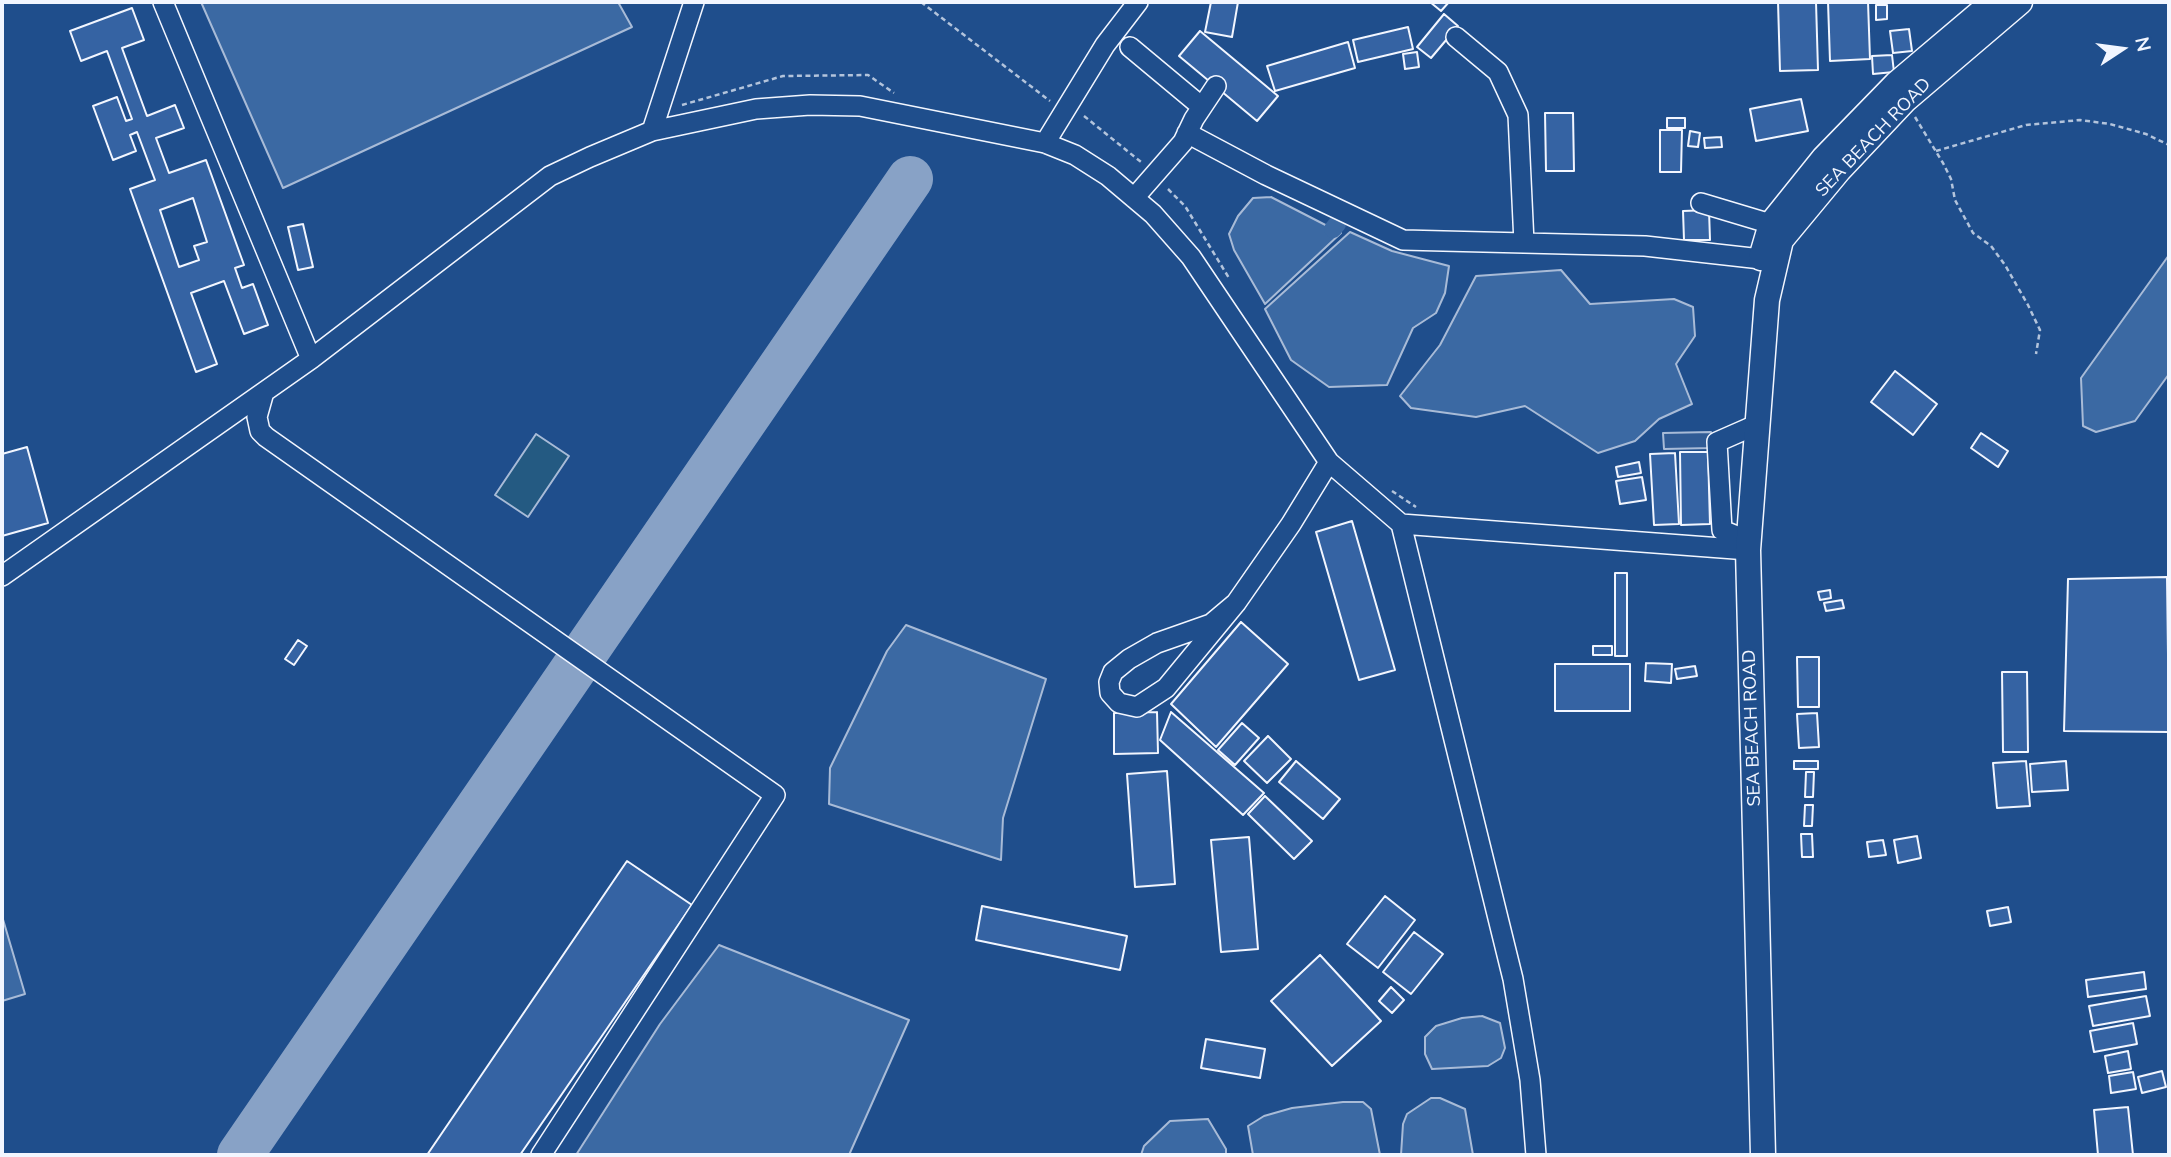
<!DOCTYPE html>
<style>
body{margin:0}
#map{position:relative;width:2171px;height:1157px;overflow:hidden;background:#1f4e8c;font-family:"Nunito Sans",sans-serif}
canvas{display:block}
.frame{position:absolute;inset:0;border:4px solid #f2f6ff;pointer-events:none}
.north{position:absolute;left:2087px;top:14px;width:70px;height:70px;-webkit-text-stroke:5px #1f4e8c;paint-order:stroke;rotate:77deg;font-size:19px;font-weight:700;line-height:28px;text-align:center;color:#f2f6ff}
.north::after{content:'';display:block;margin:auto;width:24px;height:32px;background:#f2f6ff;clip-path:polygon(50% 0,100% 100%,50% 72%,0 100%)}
</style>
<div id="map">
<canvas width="2171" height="1157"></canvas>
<div class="frame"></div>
<div class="north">N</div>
</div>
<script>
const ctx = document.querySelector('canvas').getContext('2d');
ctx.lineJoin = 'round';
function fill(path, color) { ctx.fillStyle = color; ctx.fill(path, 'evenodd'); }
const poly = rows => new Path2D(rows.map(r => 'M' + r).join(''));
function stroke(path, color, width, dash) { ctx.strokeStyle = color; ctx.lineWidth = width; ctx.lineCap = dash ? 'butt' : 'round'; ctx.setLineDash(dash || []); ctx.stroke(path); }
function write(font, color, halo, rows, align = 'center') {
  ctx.font = font + ' "Nunito Sans",sans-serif'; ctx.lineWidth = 5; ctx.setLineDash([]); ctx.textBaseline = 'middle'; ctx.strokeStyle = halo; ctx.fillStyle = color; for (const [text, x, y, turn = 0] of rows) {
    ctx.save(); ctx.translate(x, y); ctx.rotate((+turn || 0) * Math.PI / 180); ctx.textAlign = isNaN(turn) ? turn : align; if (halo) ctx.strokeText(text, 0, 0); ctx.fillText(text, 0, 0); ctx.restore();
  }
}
const green = poly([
 [536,434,569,456,528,517,495,495,536,434]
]);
const parking = poly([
 [1711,432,1711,448,1664,449,1663,433,1711,432]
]);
const water = poly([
 [201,2,618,2,632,27,283,188,201,2],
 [1271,197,1341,233,1265,304,1234,250,1229,234,1238,216,1253,198,1271,197],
 [1350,232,1392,251,1449,266,1445,293,1436,313,1413,328,1387,385,1329,387,1291,360,1265,309,1350,232],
 [2169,255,2169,374,2135,421,2096,432,2083,426,2081,378,2169,255],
 [1561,270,1590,304,1674,299,1693,307,1695,336,1676,364,1692,404,1659,419,1635,441,1598,453,1525,406,1476,417,1411,408,1400,396,1440,345,1476,276,1561,270],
 [906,625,1046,679,1003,818,1001,860,829,804,830,768,887,651,906,625],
 [2,916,25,994,2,1001,2,916],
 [719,945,909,1020,849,1155,576,1155,660,1024,719,945],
 [1482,1016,1500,1023,1505,1048,1501,1058,1488,1066,1432,1069,1425,1054,1425,1037,1436,1026,1462,1018,1482,1016],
 [1431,1098,1440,1098,1465,1109,1473,1155,1401,1155,1403,1124,1407,1114,1431,1098],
 [1343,1102,1363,1102,1371,1109,1380,1155,1253,1155,1248,1126,1264,1116,1292,1108,1343,1102],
 [1208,1119,1226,1149,1226,1155,1141,1155,1144,1146,1170,1121,1208,1119]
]);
const canal = poly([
 [1333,229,1337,224]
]);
const taxiway = poly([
 [240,1155,910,179]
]);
const building = poly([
 [1211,2,1238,2,1232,37,1205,32,1211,2],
 [1430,2,1449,2,1441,11,1430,2],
 [1778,2,1816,2,1818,70,1780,71,1778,2],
 [1828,2,1868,2,1870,59,1830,61,1828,2],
 [1876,5,1887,5,1887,19,1876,20,1876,5],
 [132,8,144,40,122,48,147,116,175,105,184,128,156,138,169,173,206,160,244,265,235,268,242,288,253,284,268,325,244,334,224,281,191,293,217,364,196,372,130,189,155,180,137,132,130,135,136,151,113,160,93,106,117,97,126,121,132,119,107,51,81,61,70,31,132,8],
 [193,198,207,242,194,246,199,260,179,267,160,210,193,198],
 [1444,14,1458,26,1431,58,1417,47,1444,14],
 [1408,27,1413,49,1358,62,1353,40,1408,27],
 [1909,29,1912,51,1893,53,1890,31,1909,29],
 [1200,31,1278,96,1257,121,1179,56,1200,31],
 [1348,42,1355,68,1275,91,1267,66,1348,42],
 [1417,52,1419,67,1405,69,1403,54,1417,52],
 [1892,55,1894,72,1873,74,1872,56,1892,55],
 [1801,99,1808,131,1756,141,1750,109,1801,99],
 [1545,113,1573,113,1574,171,1546,171,1545,113],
 [1667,118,1685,118,1685,128,1667,128,1667,118],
 [1660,130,1682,130,1681,172,1660,172,1660,130],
 [1690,131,1700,133,1698,147,1688,146,1690,131],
 [1721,137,1722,147,1705,148,1704,138,1721,137],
 [1709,210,1710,240,1684,240,1683,211,1709,210],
 [303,224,313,267,298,270,288,227,303,224],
 [1895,371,1937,404,1913,435,1871,402,1895,371],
 [1981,433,2008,451,1998,467,1971,448,1981,433],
 [27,447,48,523,2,536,2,454,27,447],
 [1680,452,1708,452,1710,524,1681,525,1680,452],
 [1675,453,1679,524,1654,525,1650,454,1675,453],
 [1639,462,1641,473,1618,477,1616,467,1639,462],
 [1642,477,1646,500,1620,504,1616,481,1642,477],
 [1352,521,1395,670,1359,680,1316,532,1352,521],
 [1615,573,1627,573,1627,656,1615,656,1615,573],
 [2167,577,2169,732,2064,731,2068,579,2167,577],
 [1830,590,1831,598,1820,600,1818,592,1830,590],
 [1842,600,1844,608,1826,611,1824,603,1842,600],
 [1241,622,1288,664,1216,747,1171,704,1241,622],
 [298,640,307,646,294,665,285,659,298,640],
 [1593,646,1612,646,1612,655,1593,655,1593,646],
 [1797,657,1819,657,1819,707,1798,707,1797,657],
 [1646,663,1672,664,1671,683,1645,681,1646,663],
 [1555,664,1630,664,1630,711,1555,711,1555,664],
 [1695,666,1697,676,1677,679,1675,669,1695,666],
 [2002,672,2027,672,2028,752,2003,752,2002,672],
 [1157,712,1158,753,1114,754,1114,713,1157,712],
 [1171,712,1264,793,1243,815,1160,740,1171,712],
 [1817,713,1819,747,1799,748,1797,714,1817,713],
 [1242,723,1259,738,1235,765,1218,750,1242,723],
 [1268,736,1291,759,1267,783,1244,761,1268,736],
 [1296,761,1340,799,1323,819,1279,782,1296,761],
 [1794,761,1818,761,1818,769,1794,769,1794,761],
 [2026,761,2030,806,1997,808,1993,763,2026,761],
 [2066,761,2068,790,2032,792,2030,764,2066,761],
 [1167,771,1175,884,1135,887,1127,774,1167,771],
 [1806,772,1814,772,1813,797,1805,797,1806,772],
 [1265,796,1312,841,1294,859,1248,814,1265,796],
 [1805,805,1813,805,1812,826,1804,826,1805,805],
 [1801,834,1812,834,1813,857,1802,857,1801,834],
 [1917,836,1921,858,1898,863,1894,840,1917,836],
 [1249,837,1258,949,1221,952,1211,840,1249,837],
 [1883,840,1886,855,1869,857,1867,842,1883,840],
 [627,861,692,905,520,1155,427,1155,627,861],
 [1385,896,1415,920,1378,968,1347,944,1385,896],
 [982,906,1127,936,1120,970,976,940,982,906],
 [2008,907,2011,922,1990,926,1987,911,2008,907],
 [1414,932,1443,954,1411,994,1383,972,1414,932],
 [1320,955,1381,1021,1332,1066,1271,1001,1320,955],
 [2144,972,2146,989,2088,997,2086,980,2144,972],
 [1391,987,1404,1000,1392,1013,1379,1001,1391,987],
 [2146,996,2150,1016,2093,1026,2089,1006,2146,996],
 [2133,1023,2137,1044,2094,1052,2090,1031,2133,1023],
 [1206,1039,1265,1049,1260,1078,1201,1068,1206,1039],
 [2128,1051,2131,1069,2108,1073,2105,1056,2128,1051],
 [2162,1071,2166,1087,2142,1093,2138,1077,2162,1071],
 [2133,1072,2136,1089,2111,1093,2109,1076,2133,1072],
 [2128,1107,2133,1155,2098,1155,2094,1110,2128,1107]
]);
const path = poly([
 [921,2,1050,101],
 [682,105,783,76,868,75,894,93],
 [1084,116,1141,162],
 [1915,117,1943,163,1951,179,1955,200,1973,233,1991,246,2005,265,2028,305,2040,330,2036,354],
 [1936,151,2026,125,2080,120,2110,124,2146,134,2169,145],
 [1168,189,1185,206,1229,278],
 [1392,491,1416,507]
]);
const minor = poly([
 [163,2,311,359],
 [1456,37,1498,72,1518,115,1524,243],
 [1130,47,1202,107],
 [652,131,756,109,810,105,860,106,1045,143,1075,155,1108,176,1153,214,1191,257,1329,462,1401,524,1513,979,1530,1080,1536,1155],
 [1187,133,1266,175,1403,240,1645,246,1761,259],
 [1045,143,1105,45,1138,2],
 [1134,198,1183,142,1194,119,1216,86],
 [1701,203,1771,224],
 [264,392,257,417,260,431,266,437,775,795,541,1155],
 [1401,524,1748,550],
 [1749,541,1722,530,1717,442,1758,424],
 [2,576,311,359,550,176,590,157,652,131,694,2],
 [1236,603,1211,624,1157,643,1129,659,1113,672,1109,682,1110,693,1119,703,1137,707,1166,688,1236,603,1291,524,1329,462]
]);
const major = poly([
 [1761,258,1771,224,1824,158,1896,84,1993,2],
 [1763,1155,1748,550,1767,300,1781,240,1839,170,1905,100,2020,2]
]);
const streetNames = [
 ["SEA BEACH ROAD",1874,138,-46],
 ["SEA BEACH ROAD",1753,728,-92]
];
fill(green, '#245a82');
stroke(green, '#a8bbd7', 2);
fill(parking, '#305b95');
stroke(parking, '#a8bbd7', 2);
fill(water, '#3b69a3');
stroke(water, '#a8bbd7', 2);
stroke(canal, '#3b69a3', 18);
stroke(taxiway, '#88a2c6', 46);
fill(building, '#3563a3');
stroke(building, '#f2f6ff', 2);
stroke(minor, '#f2f6ff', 22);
stroke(major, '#f2f6ff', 27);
stroke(path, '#b3c4dc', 2.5, [5, 3.5]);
stroke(minor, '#1f4e8c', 19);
stroke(major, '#1f4e8c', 24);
write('18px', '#f2f6ff', '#1f4e8c', streetNames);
</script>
